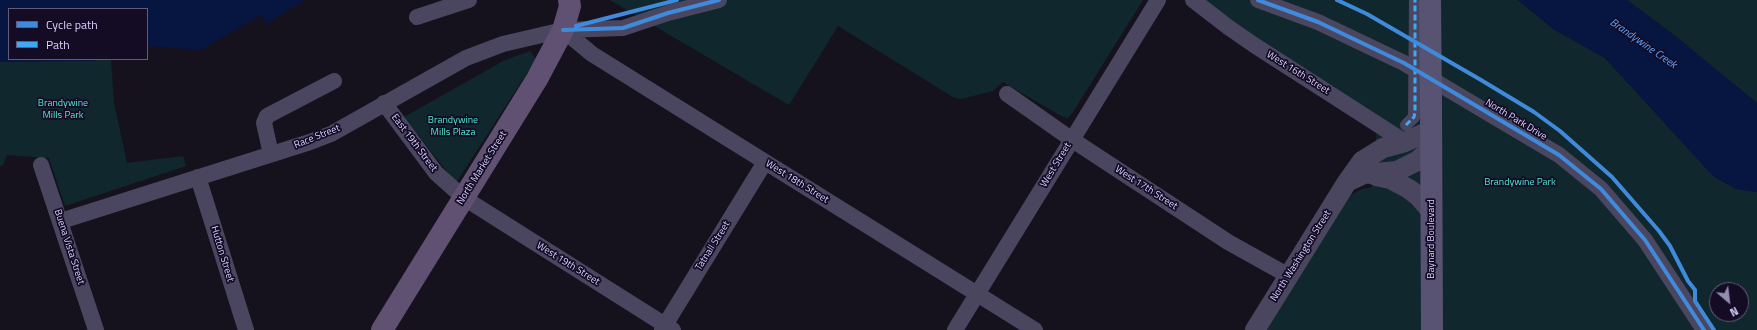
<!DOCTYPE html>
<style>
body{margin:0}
#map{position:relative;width:1757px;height:330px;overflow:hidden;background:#15121e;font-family:"Titillium Web",sans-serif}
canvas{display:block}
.legend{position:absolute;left:8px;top:8px;width:140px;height:52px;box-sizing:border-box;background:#130c24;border:1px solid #635a7c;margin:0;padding:5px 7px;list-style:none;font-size:12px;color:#dad0ff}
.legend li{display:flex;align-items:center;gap:8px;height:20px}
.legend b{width:20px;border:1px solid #635a7c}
.north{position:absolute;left:1709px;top:282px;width:40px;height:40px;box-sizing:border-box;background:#130c24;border:1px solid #635a7c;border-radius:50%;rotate:152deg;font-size:11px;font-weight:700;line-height:16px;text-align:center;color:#dad0ff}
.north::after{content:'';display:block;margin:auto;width:14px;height:18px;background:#958eb0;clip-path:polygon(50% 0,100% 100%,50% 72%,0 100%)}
</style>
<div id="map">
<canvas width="1757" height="330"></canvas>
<ul class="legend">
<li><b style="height:5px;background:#408adc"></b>Cycle path</li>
<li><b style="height:5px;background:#3fa9f5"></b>Path</li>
</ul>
<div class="north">N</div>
</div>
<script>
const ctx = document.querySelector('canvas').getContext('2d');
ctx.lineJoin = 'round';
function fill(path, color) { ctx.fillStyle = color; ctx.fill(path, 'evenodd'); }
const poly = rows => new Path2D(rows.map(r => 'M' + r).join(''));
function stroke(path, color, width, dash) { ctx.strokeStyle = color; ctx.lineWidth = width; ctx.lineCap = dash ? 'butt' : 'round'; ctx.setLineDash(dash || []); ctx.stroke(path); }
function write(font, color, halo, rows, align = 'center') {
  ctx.font = font + ' "Titillium Web",sans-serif'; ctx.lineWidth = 3.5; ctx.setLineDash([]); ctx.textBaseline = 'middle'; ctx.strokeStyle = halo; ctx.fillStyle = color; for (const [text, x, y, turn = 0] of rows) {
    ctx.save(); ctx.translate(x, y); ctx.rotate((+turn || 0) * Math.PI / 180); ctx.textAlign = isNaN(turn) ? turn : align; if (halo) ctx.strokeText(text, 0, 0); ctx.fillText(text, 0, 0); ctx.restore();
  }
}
const green = poly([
 [610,0,1143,0,1073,112,1068,118,1063,117,1003,82,993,91,961,99,953,97,838,26,789,105],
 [1202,0,1518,0,1553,29,1605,58,1713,176,1736,189,1757,192,1757,330,1265,330,1343,203,1350,196,1359,190,1372,187,1378,115,1265,46],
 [1717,290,1741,290,1741,314,1717,314],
 [1627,0,1757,0,1757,103,1674,35],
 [530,51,536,59,456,183,404,117,505,60],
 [17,59,111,59,114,103,127,163,183,156,186,166,65,206,49,158,7,155,3,165,0,166,0,60]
]);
const water = poly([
 [0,0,305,0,266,24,261,15,201,50,147,46,147,9,9,9,9,59,96,59,95,61,0,62],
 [1518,0,1627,0,1674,35,1757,103,1757,192,1736,189,1713,176,1605,58,1553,29]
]);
const pedestrian = poly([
 [1406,125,1414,117]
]);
const minor = poly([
 [1193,0,1228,27,1254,45,1405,142],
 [1258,0,1318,22,1404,63,1559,155,1601,189,1645,240,1704,330],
 [417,17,469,0],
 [563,30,592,54,1035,330],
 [1007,94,1071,139,1228,242,1289,276],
 [384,103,436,173,464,198,673,330],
 [271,154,264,123,267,116,334,81],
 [41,165,96,330],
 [198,177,246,330],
 [61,221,310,142,331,134,466,58,503,44,563,30,623,28,668,13,719,0],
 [662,330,765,162],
 [955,330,1158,0]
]);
const tertiary = poly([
 [1376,176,1390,179,1409,189,1418,196,1432,212],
 [1347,182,1364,174,1397,171,1417,161,1432,148],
 [1255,330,1347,182,1362,161,1383,148,1405,142,1431,130]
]);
const secondary = poly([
 [1431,106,1432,330]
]);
const primary = poly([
 [382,330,537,79,563,30,570,6,569,0]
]);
const pedestrianBridge = poly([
 [1414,117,1415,0]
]);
const secondaryBridge = poly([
 [1430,0,1431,106]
]);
const quiet = poly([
 [1406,125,1414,117,1415,112,1415,0]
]);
const cycleway = poly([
 [1258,0,1318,22,1404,63,1559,155,1601,189,1645,240,1704,330],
 [1337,0,1367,14,1481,80,1534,112,1560,131,1612,177,1659,231,1670,246,1688,281,1695,290,1695,301,1714,330],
 [576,26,677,0],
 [563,30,623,28,668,13,719,0]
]);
const streetNames = [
 ["West 16th Street",1298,73,32],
 ["North Park Drive",1516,120,31],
 ["Race Street",317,137,-22],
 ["East 19th Street",414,143,53],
 ["West Street",1056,165,-59],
 ["North Market Street",482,168,-58],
 ["West 18th Street",797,182,32],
 ["West 17th Street",1146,188,33],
 ["Baynard Boulevard",1432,239,-90],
 ["Tatnall Street",713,246,-58],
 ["Buena Vista Street",69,247,72],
 ["Hutton Street",222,254,73],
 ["North Washington Street",1301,256,-58],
 ["West 19th Street",568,264,32]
];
const parkNames = [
 ["Brandywine",63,104],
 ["Mills Park",63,116],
 ["Brandywine",453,121],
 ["Mills Plaza",453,133],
 ["Brandywine Park",1520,183]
];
const waterNames = [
 ["Brandywine Creek",1643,44,35]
];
fill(green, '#10282d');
fill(water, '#071641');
stroke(pedestrian, '#4a4660', 12);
stroke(minor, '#4a4660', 16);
stroke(tertiary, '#4a4660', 20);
stroke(secondary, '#585372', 22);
stroke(primary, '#605071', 22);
stroke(pedestrianBridge, '#4a4660', 12);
stroke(secondaryBridge, '#585372', 22);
stroke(quiet, '#3fa9f5', 3, [6, 3]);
stroke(cycleway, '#408adc', 4);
write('10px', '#dad0ff', '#130c24', streetNames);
write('10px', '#52e8d3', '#130c24', parkNames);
write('italic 11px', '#5ea3ff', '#130c24', waterNames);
</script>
